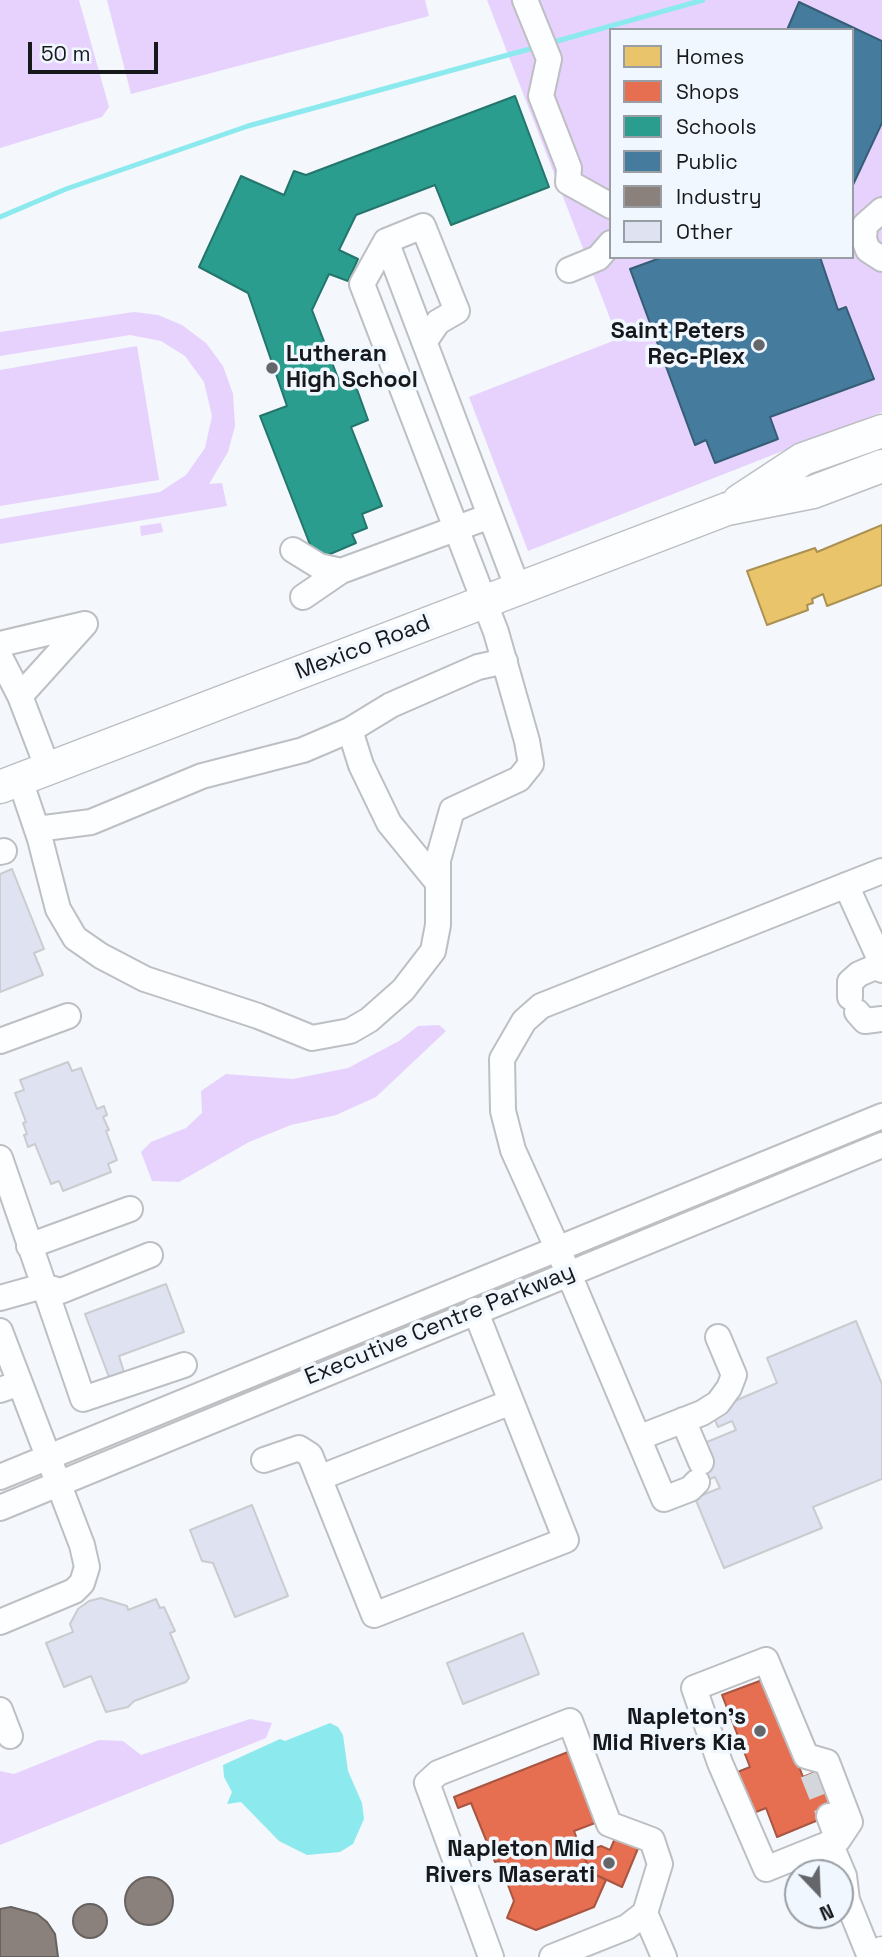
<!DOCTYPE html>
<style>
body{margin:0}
#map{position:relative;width:882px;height:1957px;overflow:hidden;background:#f4f7fc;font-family:"Space Grotesk",sans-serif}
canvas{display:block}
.legend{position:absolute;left:609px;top:28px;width:245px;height:231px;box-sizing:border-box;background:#f0f7ff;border:2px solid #999ea4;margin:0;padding:9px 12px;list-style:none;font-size:21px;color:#16181b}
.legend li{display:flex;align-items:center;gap:14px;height:35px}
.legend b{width:35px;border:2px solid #999ea4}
.north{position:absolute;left:784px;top:1859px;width:70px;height:70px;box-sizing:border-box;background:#f0f7ff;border:2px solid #999ea4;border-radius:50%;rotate:157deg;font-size:19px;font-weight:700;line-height:28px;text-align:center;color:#16181b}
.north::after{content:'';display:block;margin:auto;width:24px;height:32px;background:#64666a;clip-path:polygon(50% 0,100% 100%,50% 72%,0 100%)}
.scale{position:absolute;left:28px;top:42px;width:130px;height:32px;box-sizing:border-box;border:4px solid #16181b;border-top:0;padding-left:9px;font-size:21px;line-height:24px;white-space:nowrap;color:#16181b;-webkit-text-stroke:5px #f0f7ff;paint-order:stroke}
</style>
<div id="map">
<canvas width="882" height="1957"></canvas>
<ul class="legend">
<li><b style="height:19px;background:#e9c46a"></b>Homes</li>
<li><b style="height:19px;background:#e76f51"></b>Shops</li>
<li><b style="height:19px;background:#2a9d8f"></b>Schools</li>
<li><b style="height:19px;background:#457b9d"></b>Public</li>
<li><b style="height:19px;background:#8a817c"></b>Industry</li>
<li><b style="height:19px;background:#dfe2f0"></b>Other</li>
</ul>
<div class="north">N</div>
<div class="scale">50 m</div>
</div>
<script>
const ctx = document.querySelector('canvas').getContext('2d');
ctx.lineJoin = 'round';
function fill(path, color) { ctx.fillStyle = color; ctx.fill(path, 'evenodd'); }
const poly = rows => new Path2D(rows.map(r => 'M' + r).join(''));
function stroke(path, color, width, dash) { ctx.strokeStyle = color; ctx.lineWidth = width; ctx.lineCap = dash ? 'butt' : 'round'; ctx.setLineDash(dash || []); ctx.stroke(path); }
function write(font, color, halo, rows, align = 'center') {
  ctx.font = font + ' "Space Grotesk",sans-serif'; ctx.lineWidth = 7; ctx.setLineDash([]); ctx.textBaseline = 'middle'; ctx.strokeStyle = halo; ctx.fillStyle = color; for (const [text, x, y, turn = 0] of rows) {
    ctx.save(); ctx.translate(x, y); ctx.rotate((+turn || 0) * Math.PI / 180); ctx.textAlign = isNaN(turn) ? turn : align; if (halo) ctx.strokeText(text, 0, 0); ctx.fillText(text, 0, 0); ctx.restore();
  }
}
const green = poly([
 [0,0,79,0,109,107,102,117,0,148],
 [107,0,425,0,429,16,131,94],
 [487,0,882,0,882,412,528,551,469,397,618,339],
 [611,30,852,30,852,257,611,257],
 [134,312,158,315,182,325,206,343,223,366,233,394,235,426,228,452,209,484,222,483,227,506,0,544,0,519,160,492,186,475,205,448,212,416,204,382,185,356,161,341,130,335,0,356,0,332],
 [137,346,159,480,0,506,0,370],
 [161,523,163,532,141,536,140,526],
 [439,1025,446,1031,376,1097,336,1115,291,1125,249,1142,179,1182,152,1181,141,1152,151,1142,186,1128,202,1113,201,1091,226,1074,293,1079,348,1068,399,1041,418,1026],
 [250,1719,272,1723,266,1738,0,1845,0,1771,14,1774,99,1740,123,1741,141,1755]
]);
const water = poly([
 [330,1723,338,1727,343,1735,348,1771,362,1803,364,1819,353,1844,340,1852,307,1855,279,1841,241,1802,227,1804,232,1792,224,1777,223,1765,280,1739,285,1741]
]);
const homes = poly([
 [882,525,882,585,827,606,823,594,812,599,813,603,807,605,808,610,767,625,747,571,815,548,817,552,882,525]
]);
const shops = poly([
 [765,1679,803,1777,823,1769,840,1811,777,1837,766,1808,751,1814,735,1773,750,1767,722,1695,765,1679],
 [568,1752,595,1823,574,1831,590,1872,606,1880,594,1907,536,1930,507,1918,514,1901,499,1861,495,1862,471,1803,458,1808,454,1797,568,1752],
 [616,1836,639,1846,622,1887,590,1872,583,1853,601,1846,610,1850,616,1836]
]);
const schools = poly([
 [515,96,549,187,451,225,435,185,356,215,339,250,358,259,348,281,329,274,312,310,341,386,354,381,368,420,351,427,382,506,362,514,367,528,352,534,356,543,316,560,260,416,287,406,248,293,199,267,241,176,284,195,294,171,306,175,515,96]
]);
const public = poly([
 [799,2,882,41,882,123,852,187,852,30,787,30,799,2],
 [663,257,820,257,838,310,846,307,874,379,770,417,778,439,715,463,706,440,695,445,630,269,663,257]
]);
const industry = poly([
 '125 1901a24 24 0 1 1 48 0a24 24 0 1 1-48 0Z',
 '73 1921a17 17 0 1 1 34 0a17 17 0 1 1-34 0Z',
 [11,1907,37,1914,47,1922,55,1934,58,1957,0,1957,0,1909,11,1907]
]);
const stream = poly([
 [550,43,703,0],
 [0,217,66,189,248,126,537,47]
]);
const building = poly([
 [12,869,44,949,34,953,43,975,0,992,0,874,12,869],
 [68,1062,72,1071,81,1068,97,1109,104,1106,107,1115,103,1117,109,1130,106,1131,117,1160,108,1164,111,1172,63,1191,59,1181,51,1184,35,1144,28,1147,24,1135,27,1134,23,1123,26,1122,15,1093,24,1090,20,1080,68,1062],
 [166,1284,184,1332,119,1356,124,1372,109,1377,85,1314,166,1284],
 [856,1321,882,1384,882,1479,813,1507,822,1528,724,1568,695,1498,720,1488,715,1477,698,1484,691,1466,702,1444,736,1430,732,1421,718,1427,711,1411,777,1383,767,1358,856,1321],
 [252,1505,288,1596,235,1617,213,1563,202,1561,190,1530,252,1505],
 [101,1598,127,1606,128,1610,156,1599,160,1608,164,1607,175,1631,170,1633,189,1678,186,1682,134,1701,128,1707,106,1712,91,1676,64,1687,46,1643,73,1632,70,1624,78,1609,89,1601,101,1598],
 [523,1633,539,1674,463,1704,447,1663,523,1633]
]);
const minorTunnel = poly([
 [812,1773,829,1816]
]);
const minor = poly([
 [525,0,549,59,541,96,569,168,568,182,611,206],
 [882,210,865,225,864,239,868,250,882,259],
 [386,241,518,589],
 [569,270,598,258,611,243],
 [293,550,319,566,341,571],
 [303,597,341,571,490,516],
 [0,644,85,624],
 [0,657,20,696],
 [350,730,361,765,389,823,438,883],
 [48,769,20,696,85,624],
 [20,780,40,839,58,909,75,938,101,956,145,979,258,1016,312,1038,350,1031,369,1020,403,990,433,951,438,925,438,860,452,810,519,779,531,764,527,741,496,632,362,284,386,241,423,226,457,311,438,322,425,341],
 [37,829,91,822,202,776,303,750,350,730,391,705,478,667,505,661],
 [0,852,4,851],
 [846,885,882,964],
 [850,997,850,982,859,974,880,965,882,970],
 [857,1012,865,1021,882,1019],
 [0,1041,68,1016],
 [0,1158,83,1399,184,1365],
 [29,1246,130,1209],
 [0,1298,43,1286,61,1291,150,1255],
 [0,1331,82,1545,87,1567,82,1583,74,1591,0,1622],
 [0,1390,20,1383],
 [683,1420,701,1462],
 [638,1438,702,1413,718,1403,729,1388,734,1375,718,1337],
 [264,1460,299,1448,310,1455,374,1615,566,1540,475,1310],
 [0,1477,882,1116],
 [319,1478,511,1402],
 [697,1482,690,1489,664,1499,568,1272,513,1150,503,1111,502,1059,524,1021,541,1006,882,871],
 [0,1508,882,1145],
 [766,1660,806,1756,827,1762,850,1822,838,1840,766,1869,720,1763,694,1688,766,1660],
 [0,1710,10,1736],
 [829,1816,838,1840],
 [830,1843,844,1876,847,1900,870,1957],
 [645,1913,664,1957],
 [491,1957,427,1783,438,1773,570,1721,609,1824,652,1840,660,1864,645,1913,627,1927,552,1957]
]);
const major = poly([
 [739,501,803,459,882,431],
 [0,787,727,509,813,492,882,466],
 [873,1957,882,1953]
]);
const markers = [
 [759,345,7,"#64666a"],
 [272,368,7,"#64666a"],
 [760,1731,7,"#64666a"],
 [609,1863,7,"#64666a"]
];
const poiNames = [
 ["Saint Peters",745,332],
 ["Rec-Plex",745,358],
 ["Lutheran",286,355,"left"],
 ["High School",286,381,"left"],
 ["Napleton's",746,1718],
 ["Mid Rivers Kia",746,1744],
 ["Napleton Mid",595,1850],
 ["Rivers Maserati",595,1876]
];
const streetNames = [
 ["Mexico Road",363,648,-21],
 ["Executive Centre Parkway",440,1325,-22]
];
fill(green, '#e6d2fd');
fill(water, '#8ceaee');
fill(homes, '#e9c46a');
stroke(homes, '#aa9052', 2);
fill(shops, '#e76f51');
stroke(shops, '#a85541', 2);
fill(schools, '#2a9d8f');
stroke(schools, '#24756c', 2);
fill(public, '#457b9d');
stroke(public, '#375d76', 2);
fill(industry, '#8a817c');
stroke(industry, '#67625f', 2);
stroke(stream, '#8ceaee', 5);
fill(building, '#dfe2f0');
stroke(building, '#cacccf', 2);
stroke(minorTunnel, '#d3d6da', 24, [24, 12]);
stroke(minor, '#bdbfc3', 28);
stroke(major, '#bdbfc3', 35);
stroke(minor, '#fdfeff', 24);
stroke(major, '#fdfeff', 32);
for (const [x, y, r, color] of markers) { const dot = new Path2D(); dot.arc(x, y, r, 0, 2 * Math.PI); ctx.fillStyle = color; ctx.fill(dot); stroke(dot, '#f0f7ff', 2.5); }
write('bold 23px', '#16181b', '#f0f7ff', poiNames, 'right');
write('23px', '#16181b', '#f0f7ff', streetNames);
</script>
